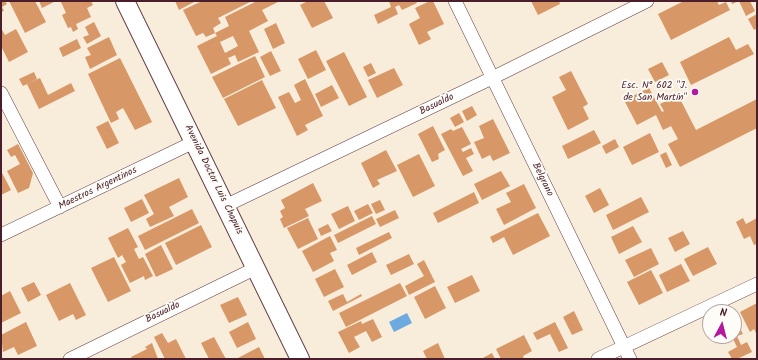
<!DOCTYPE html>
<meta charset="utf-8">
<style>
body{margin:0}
#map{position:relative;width:758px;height:360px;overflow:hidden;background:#f8ecdb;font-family:Kalam,sans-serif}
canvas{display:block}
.frame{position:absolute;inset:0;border:2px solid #4a1f2b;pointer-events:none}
.north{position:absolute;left:702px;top:304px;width:40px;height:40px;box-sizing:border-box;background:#fdfcf7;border:1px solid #b5a4a5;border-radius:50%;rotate:7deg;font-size:11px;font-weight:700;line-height:16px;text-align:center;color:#4a1f2b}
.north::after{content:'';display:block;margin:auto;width:14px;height:18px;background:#b5179e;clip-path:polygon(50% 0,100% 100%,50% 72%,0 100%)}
</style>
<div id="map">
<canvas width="758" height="360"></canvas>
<div class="frame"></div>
<div class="north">N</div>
</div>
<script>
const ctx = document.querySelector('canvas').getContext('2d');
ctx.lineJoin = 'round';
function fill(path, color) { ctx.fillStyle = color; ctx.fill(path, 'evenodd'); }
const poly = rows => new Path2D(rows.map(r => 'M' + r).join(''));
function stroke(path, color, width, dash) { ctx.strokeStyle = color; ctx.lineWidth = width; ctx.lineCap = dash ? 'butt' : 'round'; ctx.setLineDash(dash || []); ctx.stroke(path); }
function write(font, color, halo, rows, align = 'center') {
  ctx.font = font + ' Kalam,sans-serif'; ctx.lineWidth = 3.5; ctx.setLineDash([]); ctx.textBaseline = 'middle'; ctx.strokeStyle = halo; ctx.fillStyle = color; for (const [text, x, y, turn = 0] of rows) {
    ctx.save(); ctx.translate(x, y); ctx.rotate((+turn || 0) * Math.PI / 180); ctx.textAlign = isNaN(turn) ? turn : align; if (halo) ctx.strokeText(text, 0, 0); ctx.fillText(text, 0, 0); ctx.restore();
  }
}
const water = poly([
 [407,313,412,323,394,332,389,322]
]);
const building = poly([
 [1,1,5,1,7,4,2,7,4,11,1,12],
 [9,1,35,1,46,22,25,33],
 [39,1,56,1,42,8],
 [64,1,91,1,93,5,87,8,91,17,76,24,78,29,73,32,71,27,68,28,62,15,66,13,61,2],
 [175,1,196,1,179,10],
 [202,1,252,1,218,18,221,23,213,28,215,33,206,37,203,33,196,36,183,10],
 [257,1,280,1,262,10,268,21,249,31,259,52,238,62,235,55,228,58,231,64,211,74,197,46,217,36,215,33,229,26,225,17],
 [233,36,238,46,225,53,220,42],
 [308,1,324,1,333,18,312,28,300,5],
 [389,1,416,1,417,3,402,10,399,5,395,7,398,14,378,24,374,15,391,7],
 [430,1,433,1,444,24,427,32,431,39,419,45,409,24,420,18,415,8],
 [531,1,559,1,560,4,538,15],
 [684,1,717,1,719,5,726,2,730,10,671,40,658,14],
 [731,1,750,1,755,11,746,16,739,1,732,4],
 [757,14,757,28,754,30,748,19],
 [94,22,101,36,87,44,83,37,89,35,85,27],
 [276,23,285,43,273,49,264,29],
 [1,28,5,35,16,29,28,52,9,62,1,46],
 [109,37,117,55,90,69,85,57,91,55,87,48],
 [729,37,736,50,748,44,754,54,691,85,680,62],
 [77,39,81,48,63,57,59,48],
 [316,50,326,70,308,79,298,59],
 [271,51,281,71,270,76,260,57],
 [344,52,367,97,349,106,326,61],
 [255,56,265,77,223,98,212,77],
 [120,58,152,122,135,130,123,108,116,112,119,119,111,123,88,74],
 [662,62,669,75,655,82,648,69],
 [371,63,376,73,368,77,363,67],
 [394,68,403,85,377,98,368,80],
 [571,71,588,104,583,107,589,119,568,130,552,97,566,90,559,77],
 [34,72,37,79,23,86,19,79],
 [40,78,48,95,71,83,75,91,39,109,27,84],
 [305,79,323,116,305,125,308,130,297,136,278,97,289,92,295,103,301,100,294,85],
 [262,80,276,108,238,126,224,99],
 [332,85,339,98,321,107,315,94],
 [649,88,662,112,664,111,660,104,678,95,696,130,757,99,757,128,680,167,668,144,678,139,671,126,663,130,656,115,637,125,624,100],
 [472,106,477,115,467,121,462,111],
 [459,113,464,122,455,127,450,118],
 [493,119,510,153,493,161,490,155,482,159,474,142,484,138,479,126],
 [108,121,119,143,107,149,96,127],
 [433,126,445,150,438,154,439,159,432,162,418,134],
 [462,127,471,144,461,149,463,152,471,148,474,154,466,158,473,171,463,176,441,134,451,129,453,131],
 [594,130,601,143,568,159,562,146],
 [650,133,659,152,632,165,623,147],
 [615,139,619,147,606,154,602,146],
 [18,144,33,173,29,188,18,193,7,171,20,164,15,155,11,157,7,150],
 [386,150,397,171,377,180,380,184,373,188,361,163],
 [666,152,672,165,666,168,660,155],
 [419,154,435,186,413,197,397,165],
 [1,171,11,190,1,195],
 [501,171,510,186,482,200,474,184],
 [179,178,188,197,169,207,174,216,150,227,146,219,154,214,144,195],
 [313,183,322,201,305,209,309,216,284,228,280,219,283,217,280,211,285,208,281,200],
 [524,184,536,208,504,225,496,209,511,202,506,193],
 [600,188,609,205,594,213,585,196],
 [474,192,479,203,438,223,433,213],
 [641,197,649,212,613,230,606,215],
 [142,199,149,213,131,222,124,208],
 [380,200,385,210,376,214,371,204],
 [368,204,373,213,359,220,354,211],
 [348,206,355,221,339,229,331,214],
 [192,209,199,223,145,250,138,236],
 [395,210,399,218,380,227,376,219],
 [538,213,550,236,513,255,504,237,493,243,490,237],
 [372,216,376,224,338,243,334,235],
 [308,218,318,239,298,249,287,228],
 [743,218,746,224,757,218,757,244,754,245,750,236,744,239,736,222],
 [328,224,332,231,321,236,318,229],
 [201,225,212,247,176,265,165,243],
 [633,226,642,242,619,254,611,237],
 [128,228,138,247,134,249,139,259,143,257,153,276,145,280,144,276,130,283,121,265,126,262,122,255,118,258,108,238],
 [683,231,690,244,675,252,668,238],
 [389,232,392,238,359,255,356,248],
 [330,236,337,250,330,253,334,261,313,272,302,251],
 [161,245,173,269,156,277,145,254],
 [708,247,717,264,693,276,684,259],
 [651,248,659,264,634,277,625,260],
 [372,252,377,262,352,275,347,265],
 [409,254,414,264,391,275,386,265],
 [114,257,131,291,108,302,91,268],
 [424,260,435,282,409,295,405,286,424,276,417,264],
 [681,264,690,281,667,292,659,275],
 [335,269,344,287,324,297,315,279],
 [651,270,663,293,639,305,627,282],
 [472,275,480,291,455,303,447,287],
 [34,282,41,295,28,302,21,288],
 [70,283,86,315,76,320,73,314,59,321,46,295],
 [400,283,407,296,346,327,339,313],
 [435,286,446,308,425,319,414,297],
 [10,291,21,313,1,323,1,296],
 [343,294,347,302,361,294,362,296,333,311,328,301],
 [238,297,247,315,229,323,220,305],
 [757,303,757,335,754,329,750,332,740,312],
 [574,311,583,330,572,335,563,317],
 [373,319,382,337,372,342,366,331,354,337,360,347,349,353,338,332,361,321,362,324],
 [26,322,37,346,18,355,14,347,3,352,1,335],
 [248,322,256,339,237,348,229,332],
 [555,322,568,348,559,352,550,334,537,340,533,333],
 [738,325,743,334,737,336,741,345,747,342,752,352,737,359,732,359,728,352,737,347,733,339,725,343,721,336,734,336,734,327],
 [162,333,168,343,176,339,186,359,165,359,154,337],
 [524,335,532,351,523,356,524,359,501,359,496,349],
 [214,337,222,352,226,359,209,359,201,343],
 [152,343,158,359,132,359,131,357,147,349,145,347],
 [438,343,445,359,427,359,423,351],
 [259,347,265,359,236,359],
 [492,353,495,359,481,359]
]);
const minor = poly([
 [455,1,630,359],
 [1,93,60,207],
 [225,206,492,78,647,1],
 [1,235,194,142],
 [70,359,256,268],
 [598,359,757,284]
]);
const secondary = poly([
 [125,1,300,359]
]);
const markers = [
 [695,92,4,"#b5179e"]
];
const poiNames = [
 ["Esc. N° 602 \"J.",687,86],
 ["de San Martín\"",687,98]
];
const streetNames = [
 ["Basualdo",437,105,-26],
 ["Avenida Doctor Luis Chapuis",213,180,64],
 ["Belgrano",542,180,64],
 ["Maestros Argentinos",98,189,-26],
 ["Basualdo",163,313,-26]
];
fill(water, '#6caadf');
fill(building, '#d79766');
stroke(minor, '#643e45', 14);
stroke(secondary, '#643e45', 20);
stroke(minor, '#fff', 13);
stroke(secondary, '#fff', 18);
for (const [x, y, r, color] of markers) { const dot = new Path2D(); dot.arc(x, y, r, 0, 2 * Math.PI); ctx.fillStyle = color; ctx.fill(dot); stroke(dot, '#fdfcf7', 1.5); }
write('10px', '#4a1f2b', '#fdfcf7', poiNames, 'right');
write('10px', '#4a1f2b', '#fdfcf7', streetNames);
</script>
